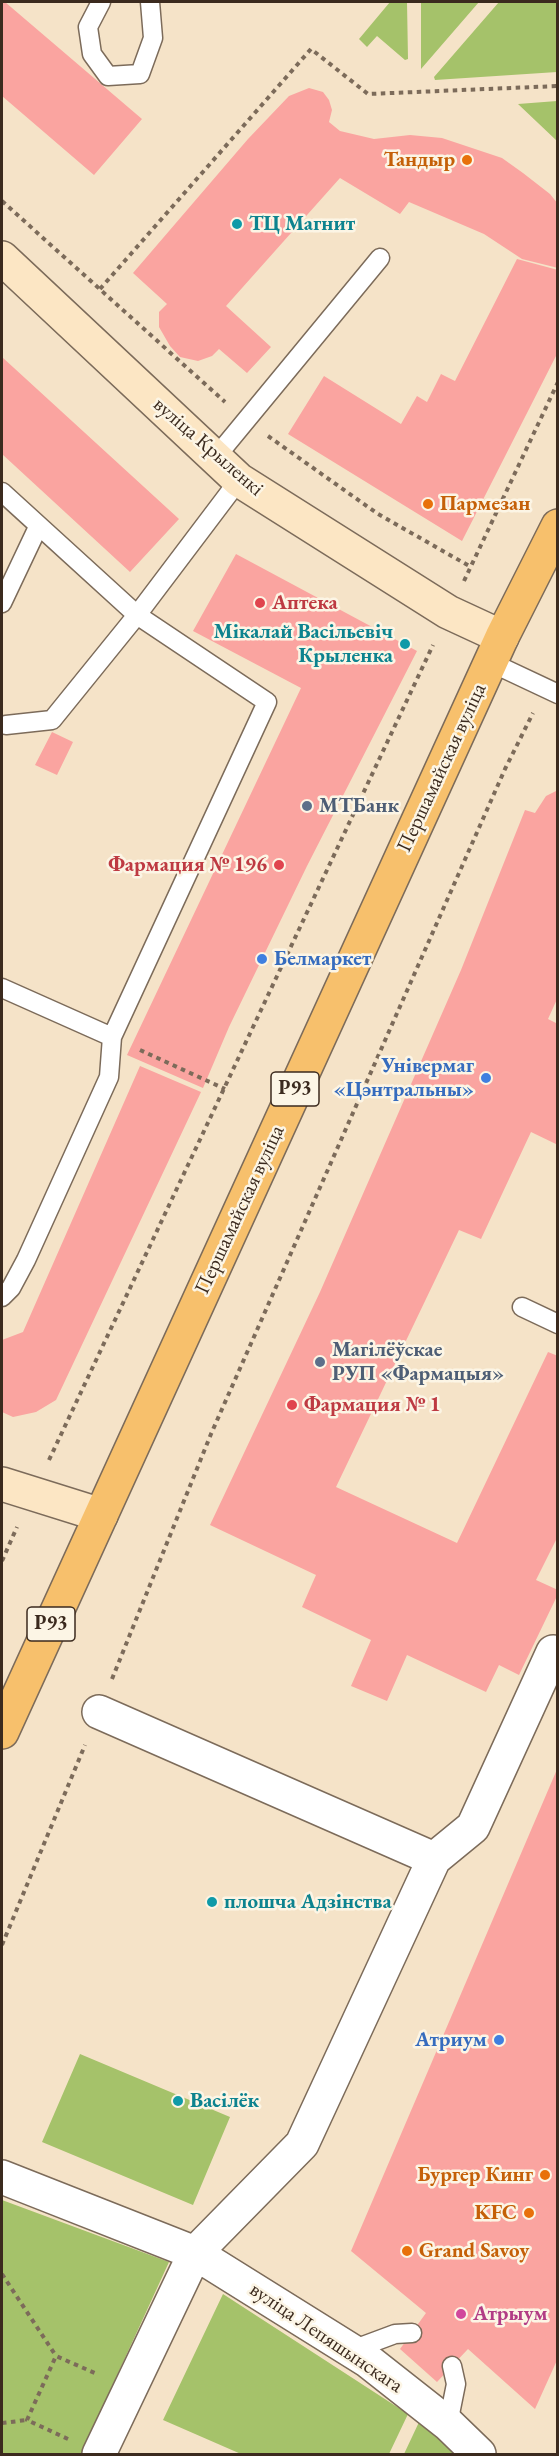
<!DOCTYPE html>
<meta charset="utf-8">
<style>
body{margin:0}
#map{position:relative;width:559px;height:2456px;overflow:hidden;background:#f5e3c8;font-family:"EB Garamond",serif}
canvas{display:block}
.frame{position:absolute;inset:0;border:3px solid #3b2a1e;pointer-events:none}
</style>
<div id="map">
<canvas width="559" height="2456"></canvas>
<div class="frame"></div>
</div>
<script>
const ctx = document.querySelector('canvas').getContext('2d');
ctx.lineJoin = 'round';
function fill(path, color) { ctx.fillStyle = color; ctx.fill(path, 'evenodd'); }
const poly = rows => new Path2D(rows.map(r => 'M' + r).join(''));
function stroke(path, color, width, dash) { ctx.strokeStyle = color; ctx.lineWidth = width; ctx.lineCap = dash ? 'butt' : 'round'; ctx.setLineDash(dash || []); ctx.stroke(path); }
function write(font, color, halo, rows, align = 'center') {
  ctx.font = font + ' "EB Garamond",serif'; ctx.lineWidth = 5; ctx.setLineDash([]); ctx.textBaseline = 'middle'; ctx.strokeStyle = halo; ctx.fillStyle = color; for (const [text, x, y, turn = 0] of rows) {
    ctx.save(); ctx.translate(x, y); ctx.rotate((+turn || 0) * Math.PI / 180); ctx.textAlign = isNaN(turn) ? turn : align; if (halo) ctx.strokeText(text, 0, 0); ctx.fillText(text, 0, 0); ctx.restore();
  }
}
const green = poly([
 [390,2,407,2,408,59,405,60,377,36,367,47,359,39],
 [421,2,479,2,421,69],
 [499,2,557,2,557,72,435,80,434,77],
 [557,101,558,101,557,141,518,104],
 [80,2054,230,2117,193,2205,42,2142],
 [2,2200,169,2262,81,2454,2,2454],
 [223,2294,408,2414,389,2454,241,2454,163,2420],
 [420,2420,455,2454,404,2454]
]);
const building = poly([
 [2,2,5,2,142,119,94,175,2,96],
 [309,88,323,92,329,100,332,110,329,122,340,131,374,139,410,135,442,138,502,158,523,173,550,194,558,204,558,268,522,259,484,234,409,202,400,214,340,178,226,306,271,347,247,373,219,349,212,356,198,361,180,357,170,346,159,327,159,312,167,304,133,273,248,139,289,96],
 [517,259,558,270,558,352,462,541,288,434,324,376,401,424,417,396,427,402,441,374,455,381],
 [2,357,179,519,130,572,2,454],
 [236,554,417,651,307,866,229,1027,203,1088,127,1055,301,688,193,631],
 [52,732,73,742,57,775,35,765],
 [558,790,558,997,548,1019,558,1024,558,1145,531,1132,481,1239,459,1230,336,1487,457,1543,548,1352,558,1356,558,1536,536,1580,558,1590,558,1594,519,1675,499,1665,486,1692,407,1655,387,1701,351,1686,371,1640,302,1607,316,1575,210,1525,320,1292,461,970,525,810,535,813,546,796],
 [140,1066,201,1092,56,1400,36,1412,13,1417,2,1412,2,1340,23,1332],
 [558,1767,558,2358,535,2409,468,2349,437,2382,400,2349,426,2313,351,2251]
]);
const path = poly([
 [2,201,225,402],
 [100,289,311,49,368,94,558,86],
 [268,436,378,514,471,567],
 [464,581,558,382],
 [140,1050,225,1089],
 [49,1460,433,645],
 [2,1561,17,1527],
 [112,1679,211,1434,505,769,533,713],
 [2,1945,85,1745],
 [2,2274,56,2356],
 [2,2423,27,2420],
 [68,2439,27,2420,56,2356,97,2374]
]);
const lane = poly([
 [101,2,88,27,92,54,108,76,140,74,153,38,150,2],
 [215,458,380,258],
 [2,492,137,615,267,702,112,1037,109,1077,26,1260,11,1288,2,1297],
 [2,603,38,527],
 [490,662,558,694],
 [6,725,52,720,137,615,239,480],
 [2,988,112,1037],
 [522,1307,558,1324],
 [352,2350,395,2334,412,2333],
 [448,2424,456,2384,452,2366]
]);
const street = poly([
 [434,1859,473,1827,553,1652],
 [2,2177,195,2253,368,2361,448,2424,479,2454],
 [99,2454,195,2253,302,2144,434,1859,99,1712]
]);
const secondary = poly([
 [2,258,239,480,448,612,502,637],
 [2,1484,101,1515]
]);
const primary = poly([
 [2,1732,502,637,558,526]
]);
const markers = [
 [467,160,6,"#e8710a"],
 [237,224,6,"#0f9aa8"],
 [428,504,6,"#e8710a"],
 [260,603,6,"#e0444e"],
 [405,644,6,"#0f9aa8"],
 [307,806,6,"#5c6f8a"],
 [279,865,6,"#e0444e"],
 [262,959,6,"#3f7fe0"],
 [486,1078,6,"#3f7fe0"],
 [320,1362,6,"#5c6f8a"],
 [292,1405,6,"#e0444e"],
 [212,1902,6,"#0f9aa8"],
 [499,2040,6,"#3f7fe0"],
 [178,2101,6,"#0f9aa8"],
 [545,2175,6,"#e8710a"],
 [529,2213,6,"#e8710a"],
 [407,2251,6,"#e8710a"],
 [461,2314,6,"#d1479c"]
];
const shields = [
 [295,1089,48],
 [51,1624,48]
];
const shieldNames = [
 ["Р93",295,1089],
 ["Р93",51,1624]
];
const foodNames = [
 ["Тандыр",455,160],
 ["Пармезан",440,504,"left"],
 ["Бургер Кинг",533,2175],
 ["KFC",517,2213],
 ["Grand Savoy",419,2251,"left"]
];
const cultureNames = [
 ["ТЦ Магнит",249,224],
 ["Мікалай Васільевіч",393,632,"right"],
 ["Крыленка",393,656,"right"],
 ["плошча Адзінства",224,1902],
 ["Васілёк",190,2101]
];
const streetNames = [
 ["вуліца Крыленкі",208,447,41],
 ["Першамайская вуліца",442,768,-65],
 ["Першамайская вуліца",240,1210,-65],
 ["вуліца Лепяшынскага",326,2338,34]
];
const healthNames = [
 ["Аптека",272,603],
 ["Фармация № 196",267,865,"right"],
 ["Фармация № 1",304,1405]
];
const serviceNames = [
 ["МТБанк",319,806],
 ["Магілёўскае",332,1350],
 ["РУП «Фармацыя»",332,1374]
];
const shopNames = [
 ["Белмаркет",274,959,"left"],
 ["Універмаг",474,1066],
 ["«Цэнтральны»",474,1090],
 ["Атриум",487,2040]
];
const hotelNames = [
 ["Атрыум",473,2314]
];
fill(green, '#a5c26a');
fill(building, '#faa4a0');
stroke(lane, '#7c6b5a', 21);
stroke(street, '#7c6b5a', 36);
stroke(secondary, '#7c6b5a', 36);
stroke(primary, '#7c6b5a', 36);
stroke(path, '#7c6b5a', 4, [4.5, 4.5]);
stroke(lane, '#fff', 18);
stroke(street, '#fff', 33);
stroke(secondary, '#fce6c4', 33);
stroke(primary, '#f7c06c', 33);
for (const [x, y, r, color] of markers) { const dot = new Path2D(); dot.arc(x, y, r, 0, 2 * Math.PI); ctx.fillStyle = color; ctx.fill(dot); stroke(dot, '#fcf5e5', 2); }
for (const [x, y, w] of shields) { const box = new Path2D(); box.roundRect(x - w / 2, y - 17, w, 34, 4.5); ctx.fillStyle = '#fcf5e5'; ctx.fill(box); stroke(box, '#3b2a1e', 1.5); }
write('bold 20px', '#3b2a1e', null, shieldNames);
write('bold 21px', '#c56008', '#fcf5e5', foodNames, 'right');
write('bold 21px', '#0d838f', '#fcf5e5', cultureNames, 'left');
write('21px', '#3b2a1e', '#fcf5e5', streetNames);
write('bold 21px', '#be3a42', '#fcf5e5', healthNames, 'left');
write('bold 21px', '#4e5e75', '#fcf5e5', serviceNames, 'left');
write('bold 21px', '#366cbe', '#fcf5e5', shopNames, 'right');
write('bold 21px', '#b23c85', '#fcf5e5', hotelNames, 'left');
</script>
